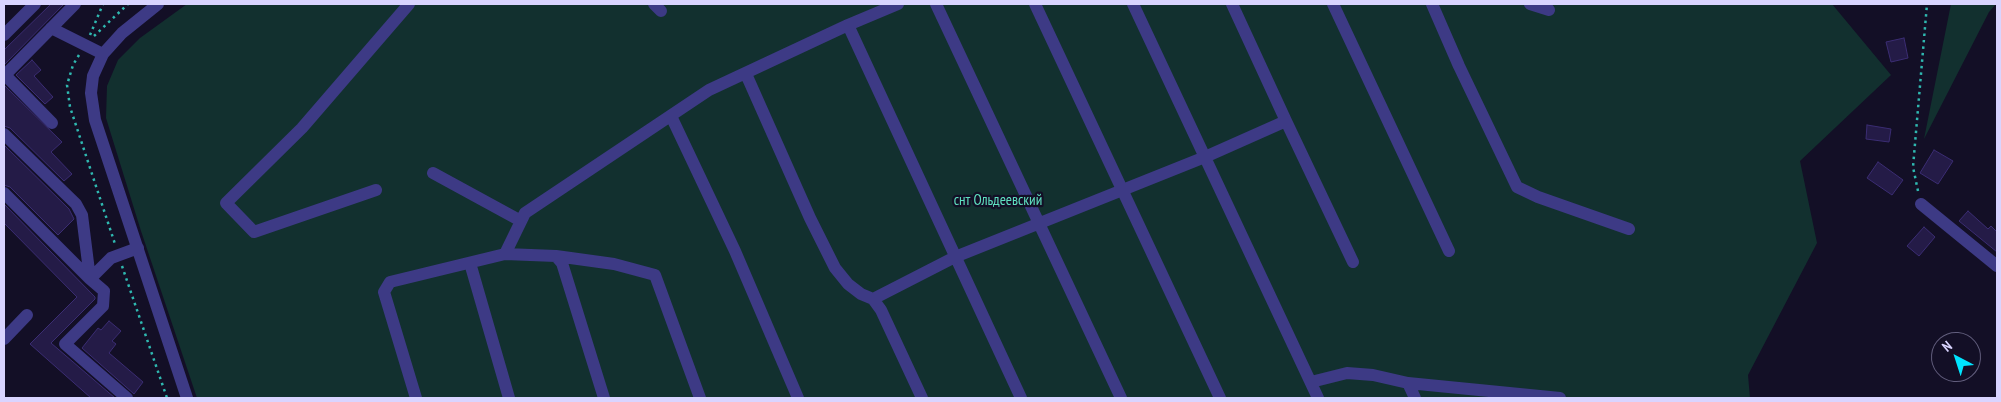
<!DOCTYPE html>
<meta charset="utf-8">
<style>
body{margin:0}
#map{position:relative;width:2001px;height:402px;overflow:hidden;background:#130f26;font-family:"PT Sans Narrow",sans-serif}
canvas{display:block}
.frame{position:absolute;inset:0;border:5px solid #d9d4ff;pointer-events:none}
.north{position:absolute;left:1931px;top:332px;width:50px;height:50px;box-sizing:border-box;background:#130f26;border:1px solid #625e7d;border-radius:50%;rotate:320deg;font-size:14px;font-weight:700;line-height:20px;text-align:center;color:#d9d4ff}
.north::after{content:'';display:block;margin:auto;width:18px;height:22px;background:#00e5ff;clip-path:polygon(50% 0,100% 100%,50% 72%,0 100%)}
</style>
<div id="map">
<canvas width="2001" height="402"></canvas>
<div class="frame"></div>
<div class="north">N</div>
</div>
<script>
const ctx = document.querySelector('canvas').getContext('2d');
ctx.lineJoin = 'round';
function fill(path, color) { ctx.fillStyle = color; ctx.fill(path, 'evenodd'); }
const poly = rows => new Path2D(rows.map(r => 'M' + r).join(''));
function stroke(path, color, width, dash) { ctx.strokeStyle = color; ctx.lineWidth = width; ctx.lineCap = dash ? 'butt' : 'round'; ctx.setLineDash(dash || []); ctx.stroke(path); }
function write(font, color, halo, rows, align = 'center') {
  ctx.font = font + ' "PT Sans Narrow",sans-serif'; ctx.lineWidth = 4.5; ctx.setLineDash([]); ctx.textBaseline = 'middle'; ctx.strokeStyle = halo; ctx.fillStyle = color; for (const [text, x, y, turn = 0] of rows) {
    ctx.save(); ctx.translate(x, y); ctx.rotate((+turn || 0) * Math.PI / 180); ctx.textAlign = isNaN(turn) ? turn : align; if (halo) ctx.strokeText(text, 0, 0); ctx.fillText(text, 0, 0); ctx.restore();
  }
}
const green = poly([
 [187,4,1832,4,1891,75,1800,161,1817,243,1748,375,1750,398,197,398,141,231,106,118,107,86,118,60,140,38],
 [1951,4,1996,4,1989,12,1924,139]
]);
const building = poly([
 [51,4,64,4,4,65,4,50,51,4],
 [1904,38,1908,58,1891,62,1886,42,1904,38],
 [32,60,41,70,34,76,53,97,45,104,16,75,32,60],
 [4,85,62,142,51,152,72,174,64,181,10,128,4,126,4,85],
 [1867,125,1891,129,1889,142,1866,139,1867,125],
 [4,145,69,209,74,219,58,235,10,187,4,185,4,145],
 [1934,150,1953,161,1938,184,1920,173,1934,150],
 [1878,162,1903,180,1892,195,1867,178,1878,162],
 [4,204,95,297,95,299,51,343,115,398,91,398,30,344,77,297,4,223,4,204],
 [1968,211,1988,229,1991,226,1997,232,1997,252,1959,221,1968,211],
 [1924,227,1935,237,1919,256,1907,246,1924,227],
 [109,321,121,331,112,341,116,344,109,353,143,382,134,394,82,348,98,328,101,330,109,321]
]);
const path = poly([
 [90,35,103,4],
 [94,36,128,4],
 [79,55,73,65,67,85,70,107,115,244],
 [1918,191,1913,167,1927,4],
 [122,266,167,398]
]);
const minor = poly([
 [158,4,122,33,103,54,93,76,91,93,95,120,187,398],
 [654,4,661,11],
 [936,4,1121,398],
 [1035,4,1220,398],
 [1133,4,1318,398],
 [1232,4,1286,121,1353,262],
 [1333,4,1449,251],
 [1432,4,1459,66,1517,187,1538,197,1629,229],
 [1530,4,1549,10],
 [848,25,1021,398],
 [51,28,103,54],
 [4,35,35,4],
 [746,74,810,218,835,268,848,284,861,294,873,299,881,310,922,398],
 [5,75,52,123],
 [4,76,75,4],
 [671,116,735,251,798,398],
 [4,134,76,204,82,215,90,279,104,291,103,306,65,344,127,398],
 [433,173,521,221],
 [376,190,254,232,226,203,302,128,409,4],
 [4,193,90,279,111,258,138,248],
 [1921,204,1997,266],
 [505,254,556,256,562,263,604,398],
 [556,256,614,264,655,275,700,398],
 [470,263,509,398],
 [873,299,955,257,1205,157,1286,121],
 [4,339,27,315],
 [1311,382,1347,373,1373,375,1408,383,1415,398],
 [1408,383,1560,398],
 [416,398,384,292,390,282,505,254,525,213,709,90,848,25,898,4]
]);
const parkNames = [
 ["снт Ольдеевский",998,201]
];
fill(green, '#12302f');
fill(building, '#241b47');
stroke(building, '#3b2d73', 1);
stroke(path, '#2fb8b0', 2.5, [2.5, 4]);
stroke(minor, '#3d3a85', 12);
write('15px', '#5fe0c0', '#130f26', parkNames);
</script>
